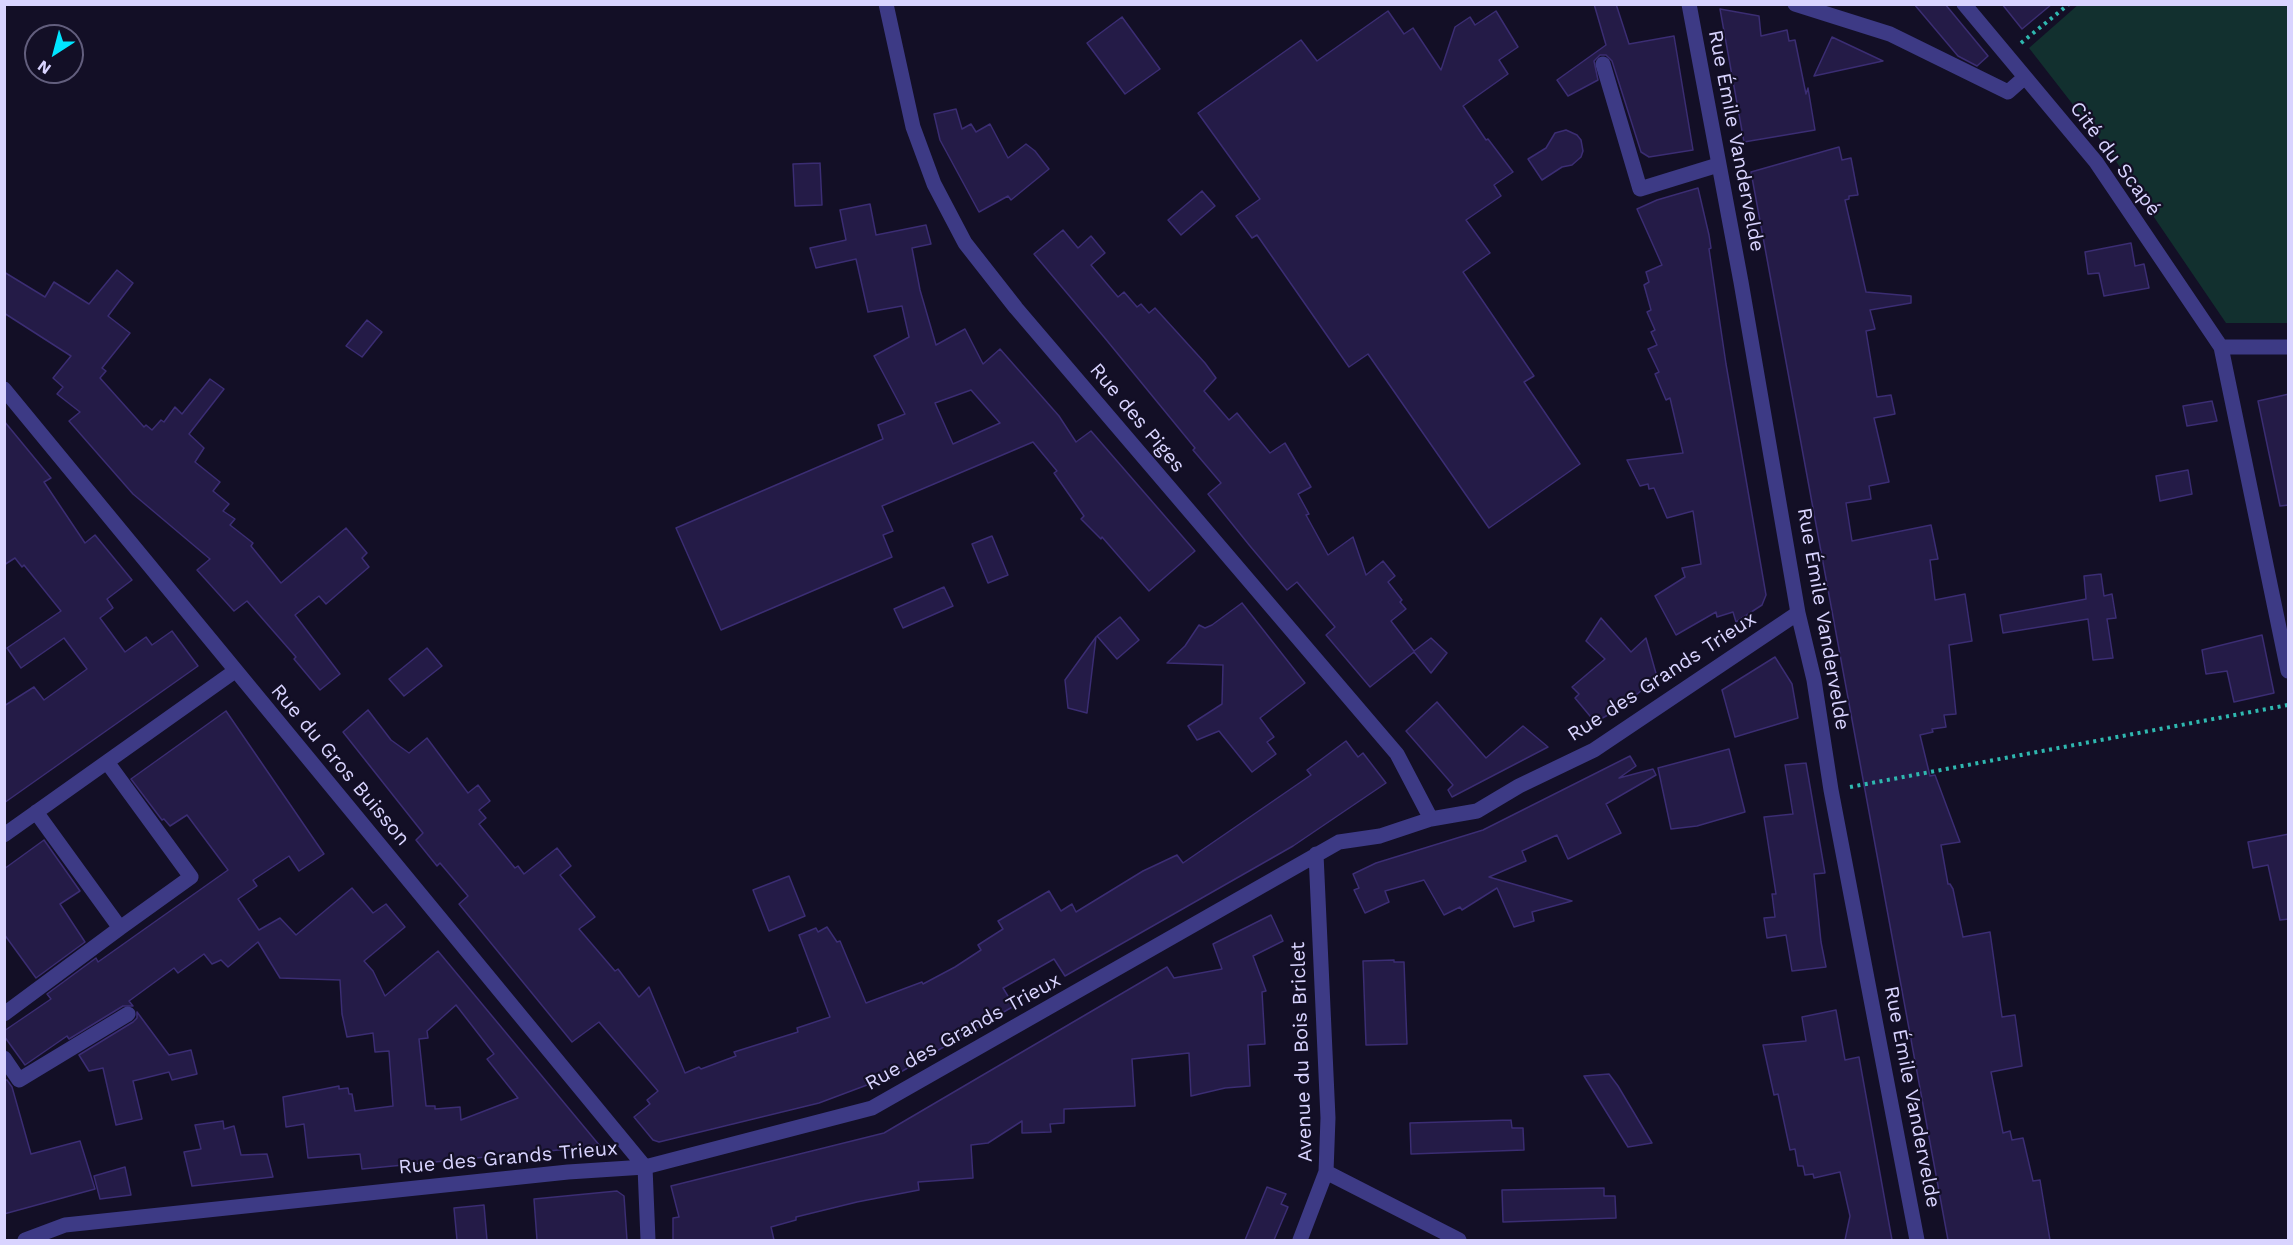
<!DOCTYPE html>
<meta charset="utf-8">
<style>
body{margin:0}
#map{position:relative;width:2293px;height:1245px;overflow:hidden;background:#130f26;font-family:"Work Sans",sans-serif}
canvas{display:block}
.frame{position:absolute;inset:0;border:6px solid #d9d4ff;pointer-events:none}
.north{position:absolute;left:24px;top:24px;width:60px;height:60px;box-sizing:border-box;background:#130f26;border:2px solid #625e7d;border-radius:50%;rotate:216deg;font-size:16px;font-weight:700;line-height:24px;text-align:center;color:#d9d4ff}
.north::after{content:'';display:block;margin:auto;width:21px;height:27px;background:#00e5ff;clip-path:polygon(50% 0,100% 100%,50% 72%,0 100%)}
</style>
<div id="map">
<canvas width="2293" height="1245"></canvas>
<div class="frame"></div>
<div class="north">N</div>
</div>
<script>
const ctx = document.querySelector('canvas').getContext('2d');
ctx.lineJoin = 'round';
function fill(path, color) { ctx.fillStyle = color; ctx.fill(path, 'evenodd'); }
const poly = rows => new Path2D(rows.map(r => 'M' + r).join(''));
function stroke(path, color, width, dash) { ctx.strokeStyle = color; ctx.lineWidth = width; ctx.lineCap = dash ? 'butt' : 'round'; ctx.setLineDash(dash || []); ctx.stroke(path); }
function write(font, color, halo, rows, align = 'center') {
  ctx.font = font + ' "Work Sans",sans-serif'; ctx.lineWidth = 4.5; ctx.setLineDash([]); ctx.textBaseline = 'middle'; ctx.strokeStyle = halo; ctx.fillStyle = color; for (const [text, x, y, turn = 0] of rows) {
    ctx.save(); ctx.translate(x, y); ctx.rotate((+turn || 0) * Math.PI / 180); ctx.textAlign = isNaN(turn) ? turn : align; if (halo) ctx.strokeText(text, 0, 0); ctx.fillText(text, 0, 0); ctx.restore();
  }
}
const green = poly([
 [2079,4,2288,5,2288,323,2226,323,2109,151,2029,48]
]);
const building = poly([
 [1594,4,1616,4,1629,44,1674,36,1693,150,1649,157,1641,152,1612,61,1606,55,1600,55,1594,61,1598,80,1568,96,1557,80,1606,45,1594,4],
 [1914,4,1945,4,1988,56,1977,66,1958,56,1914,4],
 [2002,4,2052,4,2022,29,2002,4],
 [1720,9,1759,16,1761,36,1787,30,1789,41,1795,40,1806,94,1808,88,1815,130,1744,142,1720,9],
 [1388,11,1404,34,1413,28,1441,70,1455,27,1470,17,1475,25,1496,11,1518,47,1499,60,1508,74,1463,106,1486,140,1488,139,1513,172,1494,185,1501,196,1466,220,1490,253,1463,272,1534,376,1524,382,1580,464,1489,528,1368,354,1349,367,1257,235,1252,238,1236,216,1260,199,1198,113,1301,40,1317,61,1388,11],
 [1122,17,1160,69,1125,94,1087,43,1122,17],
 [1832,37,1883,61,1814,76,1832,37],
 [956,109,962,129,971,124,976,132,990,124,1008,158,1026,144,1035,151,1049,169,1011,200,1008,196,979,212,940,140,934,114,956,109],
 [1566,130,1577,135,1581,140,1583,151,1581,157,1572,165,1562,167,1542,180,1528,159,1546,148,1555,133,1566,130],
 [1839,147,1842,160,1851,158,1858,195,1849,196,1849,199,1845,200,1866,292,1911,296,1911,303,1870,310,1875,329,1866,331,1877,397,1891,395,1895,414,1874,418,1889,482,1869,486,1871,499,1846,503,1852,541,1931,525,1938,559,1930,560,1935,600,1965,594,1972,641,1949,645,1956,714,1944,715,1946,727,1932,729,1933,732,1920,735,1930,776,1935,775,1960,842,1941,845,1948,884,1950,884,1953,889,1963,937,1990,932,2002,1017,2015,1015,2022,1066,1991,1072,2003,1133,2010,1131,2012,1140,2023,1138,2033,1181,2040,1180,2050,1240,1948,1240,1751,172,1839,147],
 [820,163,822,205,795,206,793,164,820,163],
 [1698,188,1709,235,1711,248,1709,249,1726,364,1766,595,1762,605,1736,622,1733,612,1717,617,1716,612,1676,635,1655,596,1685,577,1682,568,1701,564,1693,511,1667,518,1654,488,1649,489,1648,484,1640,486,1627,460,1683,453,1670,398,1666,400,1655,374,1659,372,1648,349,1657,345,1651,332,1655,330,1647,312,1651,310,1644,285,1649,282,1646,272,1662,265,1637,209,1657,200,1698,188],
 [1202,191,1215,206,1181,235,1168,220,1202,191],
 [870,204,876,235,926,225,931,244,912,248,920,290,936,345,965,329,983,364,1000,349,1059,416,1076,442,1091,431,1195,551,1149,591,1102,537,1101,539,1081,519,1084,516,1054,473,1057,471,1033,442,882,506,893,531,883,535,892,557,721,630,676,528,883,439,878,425,905,414,874,356,909,337,902,306,868,312,856,259,816,268,810,248,846,240,840,210,870,204],
 [971,390,1000,423,953,444,935,403,971,390],
 [1063,230,1078,248,1091,236,1105,253,1091,265,1118,297,1124,292,1137,307,1141,304,1149,313,1155,308,1205,363,1216,378,1204,391,1229,420,1237,413,1270,453,1285,443,1311,487,1298,494,1309,514,1306,515,1328,555,1353,537,1366,575,1383,561,1395,576,1388,582,1402,600,1400,602,1406,609,1391,621,1414,651,1431,638,1447,653,1431,673,1414,652,1370,687,1326,635,1335,627,1297,582,1287,590,1250,546,1208,494,1221,483,1193,450,1195,448,1104,337,1034,254,1063,230],
 [2131,243,2135,266,2144,264,2149,288,2104,296,2099,273,2088,274,2085,252,2131,243],
 [117,270,133,283,108,316,130,333,102,368,106,371,100,378,144,427,146,425,152,430,161,420,164,422,175,407,182,414,210,379,224,389,189,434,204,448,195,462,220,482,213,491,229,504,223,511,235,519,230,525,253,543,251,546,281,583,346,528,367,553,362,558,369,567,326,604,319,596,295,615,340,674,320,690,294,659,296,657,247,601,234,611,197,570,210,559,133,494,69,421,80,412,57,394,63,387,53,378,71,356,4,313,4,272,45,297,54,282,89,304,117,270],
 [367,320,382,332,362,357,346,346,367,320],
 [2289,394,2289,505,2280,506,2258,401,2289,394],
 [2212,401,2217,421,2187,426,2183,406,2212,401],
 [4,421,51,478,44,482,85,543,95,535,132,580,107,599,113,608,100,618,125,652,146,637,152,645,172,631,198,666,4,803,4,706,34,687,44,700,87,669,64,638,21,668,7,648,61,611,24,565,22,567,15,558,4,565,4,421],
 [2188,470,2192,494,2160,501,2156,476,2188,470],
 [992,536,1008,575,988,583,972,544,992,536],
 [2101,574,2104,596,2112,594,2116,618,2107,619,2113,658,2093,660,2088,619,2003,633,2000,615,2086,599,2084,576,2101,574],
 [944,587,953,606,903,628,894,609,944,587],
 [1242,603,1305,683,1260,718,1274,737,1267,742,1276,754,1252,772,1219,731,1197,740,1188,726,1222,704,1223,665,1167,663,1185,646,1199,625,1205,628,1212,625,1242,603],
 [1120,617,1139,640,1117,659,1097,636,1120,617],
 [1601,618,1631,652,1646,638,1657,677,1621,708,1595,722,1575,698,1579,694,1572,687,1605,659,1586,641,1601,618],
 [2262,635,2274,693,2234,702,2227,671,2206,674,2202,650,2262,635],
 [1096,637,1087,713,1068,708,1065,680,1096,637],
 [427,648,442,666,404,696,389,679,427,648],
 [1775,657,1792,684,1798,718,1735,737,1722,690,1775,657],
 [1437,702,1486,758,1523,726,1548,747,1452,797,1448,790,1453,785,1406,731,1437,702],
 [368,710,391,740,409,753,427,738,468,793,478,785,490,801,479,810,486,818,479,824,515,868,518,866,524,874,557,848,571,866,560,875,595,917,579,929,615,971,618,969,639,997,649,987,685,1073,699,1067,701,1069,736,1056,734,1052,798,1032,797,1028,830,1017,799,935,816,928,818,932,827,927,837,942,840,941,866,1003,922,982,923,984,955,967,981,950,978,945,1003,929,998,921,1049,891,1061,911,1072,904,1076,912,1143,871,1177,855,1183,863,1311,775,1307,770,1346,741,1358,757,1363,753,1386,783,1293,846,1065,976,1054,959,1003,988,1014,1006,899,1073,819,1103,659,1142,653,1140,634,1117,650,1104,647,1100,658,1091,599,1022,572,1042,459,904,468,896,440,863,437,866,416,840,423,833,343,732,368,710],
 [226,711,324,854,299,871,289,856,253,880,257,886,238,899,259,930,280,918,296,935,352,888,373,913,386,904,405,927,364,961,373,971,385,996,438,951,600,1146,362,1169,360,1154,308,1158,304,1124,286,1127,283,1097,339,1086,339,1089,348,1088,349,1094,352,1094,355,1111,393,1106,389,1051,375,1052,373,1033,347,1037,342,1014,340,980,280,978,258,942,228,967,221,960,212,964,204,954,178,973,174,968,129,1001,133,1006,123,1006,69,1039,67,1036,25,1065,4,1036,4,1031,51,999,47,994,96,958,98,962,228,870,187,815,170,826,164,819,162,820,131,779,226,711],
 [456,1005,494,1054,487,1059,518,1098,461,1120,460,1107,435,1109,435,1106,426,1106,419,1039,428,1038,427,1031,456,1005],
 [1729,749,1745,812,1697,826,1671,829,1658,768,1729,749],
 [1630,756,1636,766,1619,778,1653,769,1656,775,1606,804,1621,833,1568,859,1557,835,1522,851,1526,861,1489,877,1572,901,1532,912,1534,921,1514,927,1497,888,1462,910,1460,907,1444,915,1424,880,1385,891,1389,902,1365,913,1354,890,1359,888,1353,874,1376,863,1483,830,1630,756],
 [1806,763,1825,873,1814,874,1821,942,1826,967,1792,971,1786,935,1767,938,1764,918,1775,917,1772,894,1776,894,1764,817,1793,814,1785,765,1806,763],
 [2289,834,2289,919,2280,920,2268,865,2253,868,2248,842,2289,834],
 [44,840,80,891,60,904,85,942,36,978,4,934,4,869,44,840],
 [789,876,805,916,769,931,753,890,789,876],
 [1271,915,1283,941,1253,956,1266,991,1262,992,1265,1044,1248,1045,1250,1086,1225,1088,1191,1096,1189,1053,1132,1059,1135,1106,1064,1109,1064,1123,1050,1124,1051,1132,1022,1133,1022,1121,988,1143,971,1145,973,1178,918,1182,919,1190,857,1202,796,1217,796,1220,771,1227,774,1240,673,1240,673,1218,679,1217,671,1186,884,1133,1167,967,1174,978,1222,969,1213,944,1271,915],
 [1394,960,1394,962,1404,962,1407,1044,1366,1045,1363,961,1394,960],
 [1836,1010,1845,1060,1859,1057,1892,1240,1845,1240,1850,1216,1840,1172,1814,1178,1813,1174,1805,1175,1803,1166,1798,1166,1795,1149,1790,1150,1778,1094,1774,1095,1763,1045,1806,1041,1802,1017,1836,1010],
 [137,1012,169,1055,191,1050,197,1074,172,1080,169,1072,133,1081,142,1119,116,1125,103,1068,89,1071,79,1055,133,1022,137,1018,137,1012],
 [1609,1074,1618,1086,1652,1143,1628,1147,1584,1076,1609,1074],
 [4,1080,7,1080,12,1087,31,1154,80,1141,95,1189,4,1214,4,1080],
 [1511,1120,1512,1128,1523,1128,1524,1150,1411,1154,1410,1123,1511,1120],
 [223,1121,224,1129,234,1126,241,1155,267,1154,273,1177,192,1186,184,1152,201,1149,195,1125,223,1121],
 [125,1167,131,1195,100,1199,94,1176,125,1167],
 [1267,1187,1286,1194,1281,1204,1288,1207,1274,1240,1245,1240,1267,1187],
 [1604,1188,1604,1196,1615,1196,1616,1218,1503,1222,1502,1190,1604,1188],
 [617,1191,624,1196,627,1240,537,1240,534,1199,617,1191],
 [484,1205,487,1240,457,1240,454,1208,484,1205]
]);
const path = poly([
 [2021,43,2069,4],
 [1850,787,2288,705]
]);
const minor = poly([
 [886,4,913,127,934,184,965,243,1016,308,1397,754,1431,819],
 [1689,4,1741,282,1798,613,1814,680,1831,790,1917,1240],
 [1795,4,1890,34,2008,92,2025,77],
 [1964,4,2096,162,2221,347,2288,671],
 [1603,64,1640,189,1718,165],
 [2221,347,2288,347],
 [4,389,645,1167,648,1240],
 [36,812,120,928,191,877,107,762],
 [4,835,235,671],
 [1316,854,1328,1118,1326,1172,1459,1240],
 [4,1014,120,928],
 [4,1058,19,1080,128,1014],
 [25,1240,65,1225,568,1172,645,1167,872,1108,1339,842,1380,836,1431,819,1477,811,1519,786,1594,750,1798,613],
 [1300,1240,1326,1172]
]);
const streetNames = [
 ["Rue Émile Vandervelde",1736,141,79],
 ["Cité du Scapé",2115,159,53],
 ["Rue des Piges",1137,418,50],
 ["Rue Émile Vandervelde",1823,619,80],
 ["Rue des Grands Trieux",1662,677,-33],
 ["Rue du Gros Buisson",340,765,50],
 ["Rue des Grands Trieux",963,1032,-29],
 ["Avenue du Bois Briclet",1302,1052,-92],
 ["Rue Émile Vandervelde",1912,1097,79],
 ["Rue des Grands Trieux",508,1158,-5]
];
fill(green, '#12302f');
fill(building, '#241b47');
stroke(building, '#3b2d73', 1.5);
stroke(path, '#2fb8b0', 4, [3, 4.5]);
stroke(minor, '#3d3a85', 15);
write('20px', '#d9d4ff', '#130f26', streetNames);
</script>
